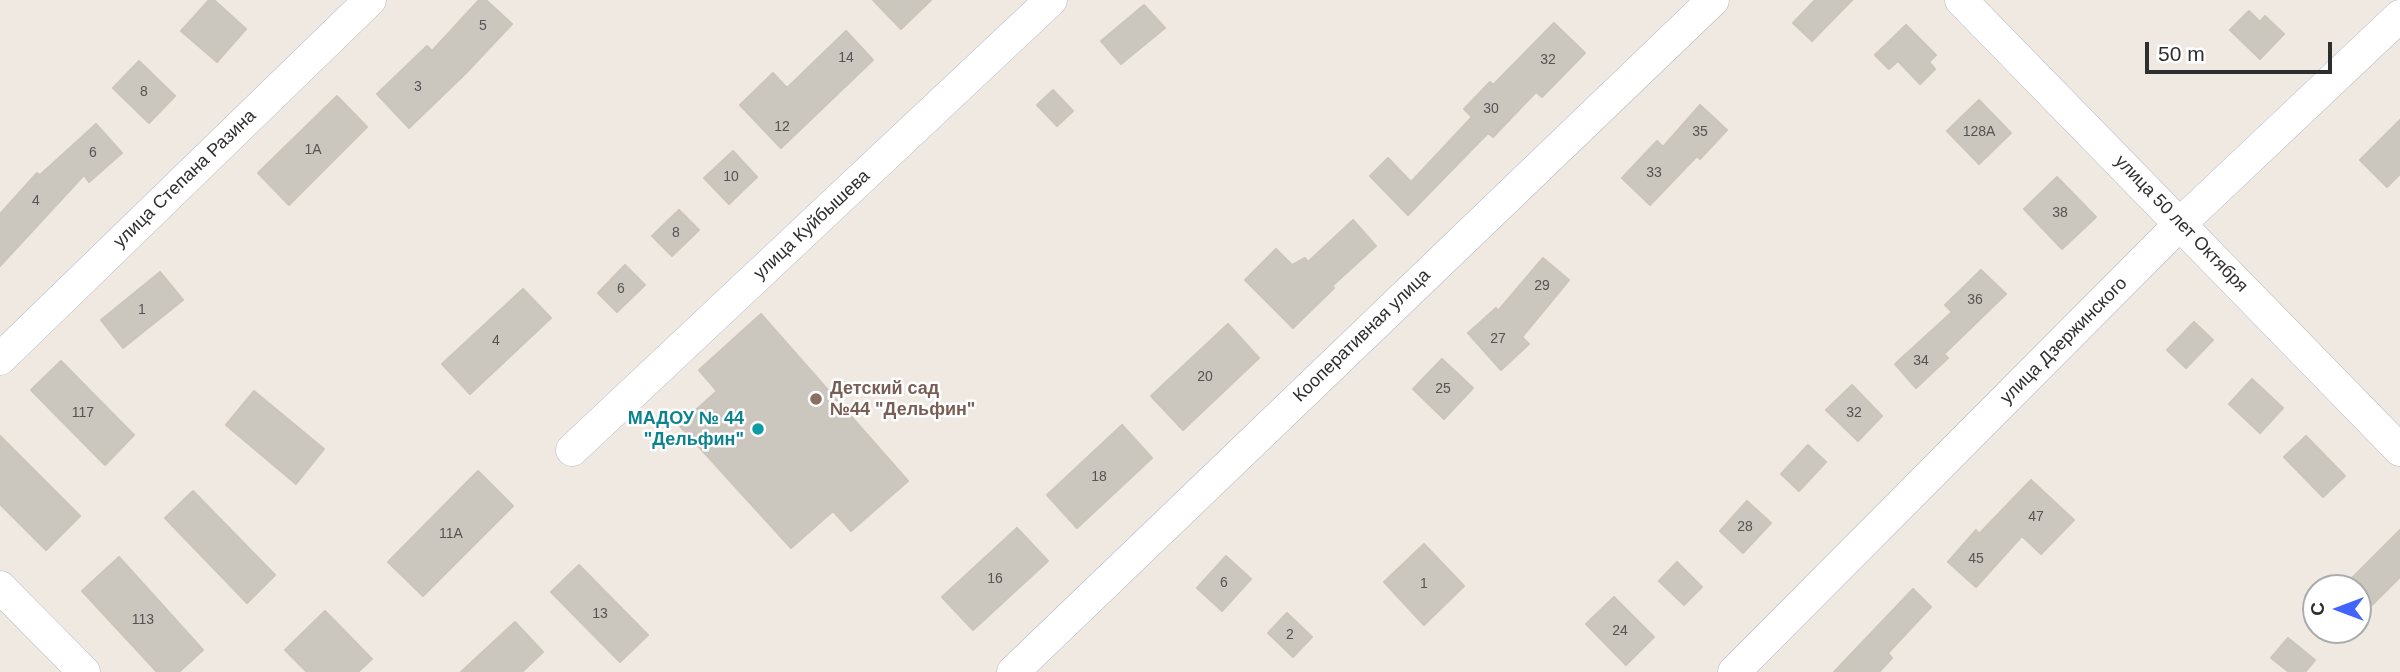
<!DOCTYPE html>
<meta charset="utf-8">
<style>
body{margin:0}
#map{position:relative;width:2400px;height:672px;overflow:hidden;background:#efe9e1;font-family:Arial,sans-serif}
canvas{display:block}
.north{position:absolute;left:2302px;top:574px;width:70px;height:70px;box-sizing:border-box;background:#fff;border:2px solid #ababab;border-radius:50%;rotate:270deg;font-size:19px;font-weight:700;line-height:28px;text-align:center;color:#2e2e2e}
.north::after{content:'';display:block;margin:auto;width:24px;height:32px;background:#4264fb;clip-path:polygon(50% 0,100% 100%,50% 72%,0 100%)}
.scale{position:absolute;left:2145px;top:42px;width:187px;height:32px;box-sizing:border-box;border:4px solid #2e2e2e;border-top:0;padding-left:9px;font-size:21px;line-height:24px;white-space:nowrap;color:#2e2e2e;-webkit-text-stroke:5px #fff;paint-order:stroke}
</style>
<div id="map">
<canvas width="2400" height="672"></canvas>
<div class="north">С</div>
<div class="scale">50 m</div>
</div>
<script>
const ctx = document.querySelector('canvas').getContext('2d');
ctx.lineJoin = 'round';
function fill(path, color) { ctx.fillStyle = color; ctx.fill(path, 'evenodd'); }
const poly = rows => new Path2D(rows.map(r => 'M' + r).join(''));
function stroke(path, color, width, dash) { ctx.strokeStyle = color; ctx.lineWidth = width; ctx.lineCap = dash ? 'butt' : 'round'; ctx.setLineDash(dash || []); ctx.stroke(path); }
function write(font, color, halo, rows, align = 'center') {
  ctx.font = font + ' Arial,sans-serif'; ctx.lineWidth = 5; ctx.setLineDash([]); ctx.textBaseline = 'middle'; ctx.strokeStyle = halo; ctx.fillStyle = color; for (const [text, x, y, turn = 0] of rows) {
    ctx.save(); ctx.translate(x, y); ctx.rotate((+turn || 0) * Math.PI / 180); ctx.textAlign = isNaN(turn) ? turn : align; if (halo) ctx.strokeText(text, 0, 0); ctx.fillText(text, 0, 0); ctx.restore();
  }
}
const building = poly([
 [209,0,214,0,246,29,217,62,181,31,209,0],
 [479,0,486,0,512,24,466,73,409,128,377,94,427,46,432,51,479,0],
 [873,0,931,0,901,29,873,0],
 [1815,0,1852,0,1812,41,1793,23,1815,0],
 [1144,5,1165,28,1121,64,1101,41,1144,5],
 [2249,11,2260,22,2265,16,2284,34,2260,59,2230,30,2249,11],
 [1554,23,1585,53,1542,97,1536,92,1493,137,1488,133,1408,215,1370,176,1388,158,1411,182,1472,117,1464,109,1490,82,1493,85,1554,23],
 [1906,25,1936,55,1929,62,1935,69,1920,84,1898,61,1889,69,1875,55,1906,25],
 [846,31,873,60,781,148,740,105,773,73,787,88,846,31],
 [139,61,175,96,149,123,113,88,139,61],
 [1053,90,1073,111,1057,126,1037,105,1053,90],
 [337,96,367,127,289,205,258,173,337,96],
 [1979,100,2011,133,1979,164,1947,131,1979,100],
 [1700,105,1727,130,1700,159,1697,156,1650,205,1622,178,1657,141,1663,147,1700,105],
 [2400,120,2400,174,2387,187,2360,160,2400,120],
 [96,124,122,153,89,182,84,175,0,266,0,214,37,173,40,175,96,124],
 [733,151,757,177,729,204,704,178,733,151],
 [2057,177,2096,217,2062,249,2024,209,2057,177],
 [679,210,699,230,672,256,652,236,679,210],
 [1353,220,1376,246,1332,286,1334,288,1293,328,1245,280,1276,249,1292,265,1305,258,1308,262,1353,220],
 [1543,258,1569,280,1522,337,1529,344,1501,370,1468,333,1496,308,1498,311,1543,258],
 [625,265,645,285,617,312,598,293,625,265],
 [1981,270,2006,294,1944,354,1948,358,1916,388,1895,364,1952,312,1945,305,1981,270],
 [160,272,183,300,123,348,101,320,160,272],
 [523,289,551,318,470,394,442,364,523,289],
 [761,314,908,481,851,531,833,511,791,548,679,425,717,391,699,370,761,314],
 [2194,322,2213,340,2186,368,2167,350,2194,322],
 [1228,324,1259,358,1183,430,1151,396,1228,324],
 [1442,359,1473,388,1444,419,1413,389,1442,359],
 [61,361,134,435,105,465,31,390,61,361],
 [2252,379,2283,408,2260,433,2229,404,2252,379],
 [1852,385,1882,416,1858,441,1826,410,1852,385],
 [254,391,324,449,296,484,226,425,254,391],
 [1122,425,1152,458,1077,528,1047,495,1122,425],
 [0,436,80,516,46,550,0,504,0,436],
 [2306,436,2345,476,2323,497,2284,457,2306,436],
 [1808,445,1826,462,1799,491,1781,474,1808,445],
 [478,471,513,506,423,596,388,562,478,471],
 [2031,480,2074,520,2041,554,2022,536,1976,587,1948,562,1976,530,1979,534,2031,480],
 [193,491,275,575,247,603,165,518,193,491],
 [1747,501,1771,523,1743,553,1720,531,1747,501],
 [1017,528,1048,561,973,630,942,597,1017,528],
 [2400,530,2400,577,2372,605,2358,592,2358,588,2354,588,2348,582,2400,530],
 [1424,544,1464,586,1424,625,1384,582,1424,544],
 [1226,556,1251,579,1222,611,1197,588,1226,556],
 [119,557,203,650,179,672,157,672,82,591,119,557],
 [1677,562,1702,587,1684,605,1659,581,1677,562],
 [579,565,648,635,620,662,551,592,579,565],
 [1913,589,1931,607,1888,653,1892,658,1879,672,1834,672,1913,589],
 [1614,597,1654,637,1626,665,1586,624,1614,597],
 [325,611,372,659,358,672,307,672,285,650,325,611],
 [1287,613,1312,637,1293,657,1268,633,1287,613],
 [515,622,543,652,522,672,461,672,515,622],
 [2288,638,2315,660,2305,672,2289,672,2271,658,2288,638]
]);
const minor = poly([
 [1961,0,2400,450],
 [0,359,370,0],
 [572,450,1051,0],
 [0,587,84,672],
 [1013,672,1713,0],
 [1734,672,2181,223,2400,16]
]);
const markers = [
 [816,399,7,"#8d6e63"],
 [758,429,7,"#0f9aa8"]
];
const numberNames = [
 ["5",483,26],
 ["14",846,58],
 ["32",1548,60],
 ["3",418,87],
 ["8",144,92],
 ["30",1491,109],
 ["12",782,127],
 ["35",1700,132],
 ["128А",1979,132],
 ["1А",313,150],
 ["6",93,153],
 ["33",1654,173],
 ["10",731,177],
 ["4",36,201],
 ["38",2060,213],
 ["8",676,233],
 ["29",1542,286],
 ["6",621,289],
 ["36",1975,300],
 ["1",142,310],
 ["27",1498,339],
 ["4",496,341],
 ["34",1921,361],
 ["20",1205,377],
 ["25",1443,389],
 ["117",83,413],
 ["32",1854,413],
 ["18",1099,477],
 ["47",2036,517],
 ["28",1745,527],
 ["11А",451,534],
 ["45",1976,559],
 ["16",995,579],
 ["6",1224,583],
 ["1",1424,584],
 ["13",600,614],
 ["113",143,620],
 ["24",1620,631],
 ["2",1290,635]
];
const streetNames = [
 ["улица Степана Разина",185,179,-44],
 ["улица 50 лет Октября",2181,224,46],
 ["улица Куйбышева",812,225,-43],
 ["Кооперативная улица",1362,336,-44],
 ["улица Дзержинского",2064,341,-45]
];
const educationNames = [
 ["Детский сад",830,389],
 ["№44 \"Дельфин\"",830,410]
];
const cultureNames = [
 ["МАДОУ № 44",744,419],
 ["\"Дельфин\"",744,440]
];
fill(building, '#cbc7bf');
stroke(building, '#cbc5ba', 2);
stroke(minor, '#b4b7c1', 33);
stroke(minor, '#fff', 32);
for (const [x, y, r, color] of markers) { const dot = new Path2D(); dot.arc(x, y, r, 0, 2 * Math.PI); ctx.fillStyle = color; ctx.fill(dot); stroke(dot, '#fff', 2.5); }
write('14px', '#555452', null, numberNames);
write('18px', '#2e2e2e', '#fff', streetNames);
write('bold 18px', '#785e54', '#fff', educationNames, 'left');
write('bold 18px', '#0d838f', '#fff', cultureNames, 'right');
</script>
